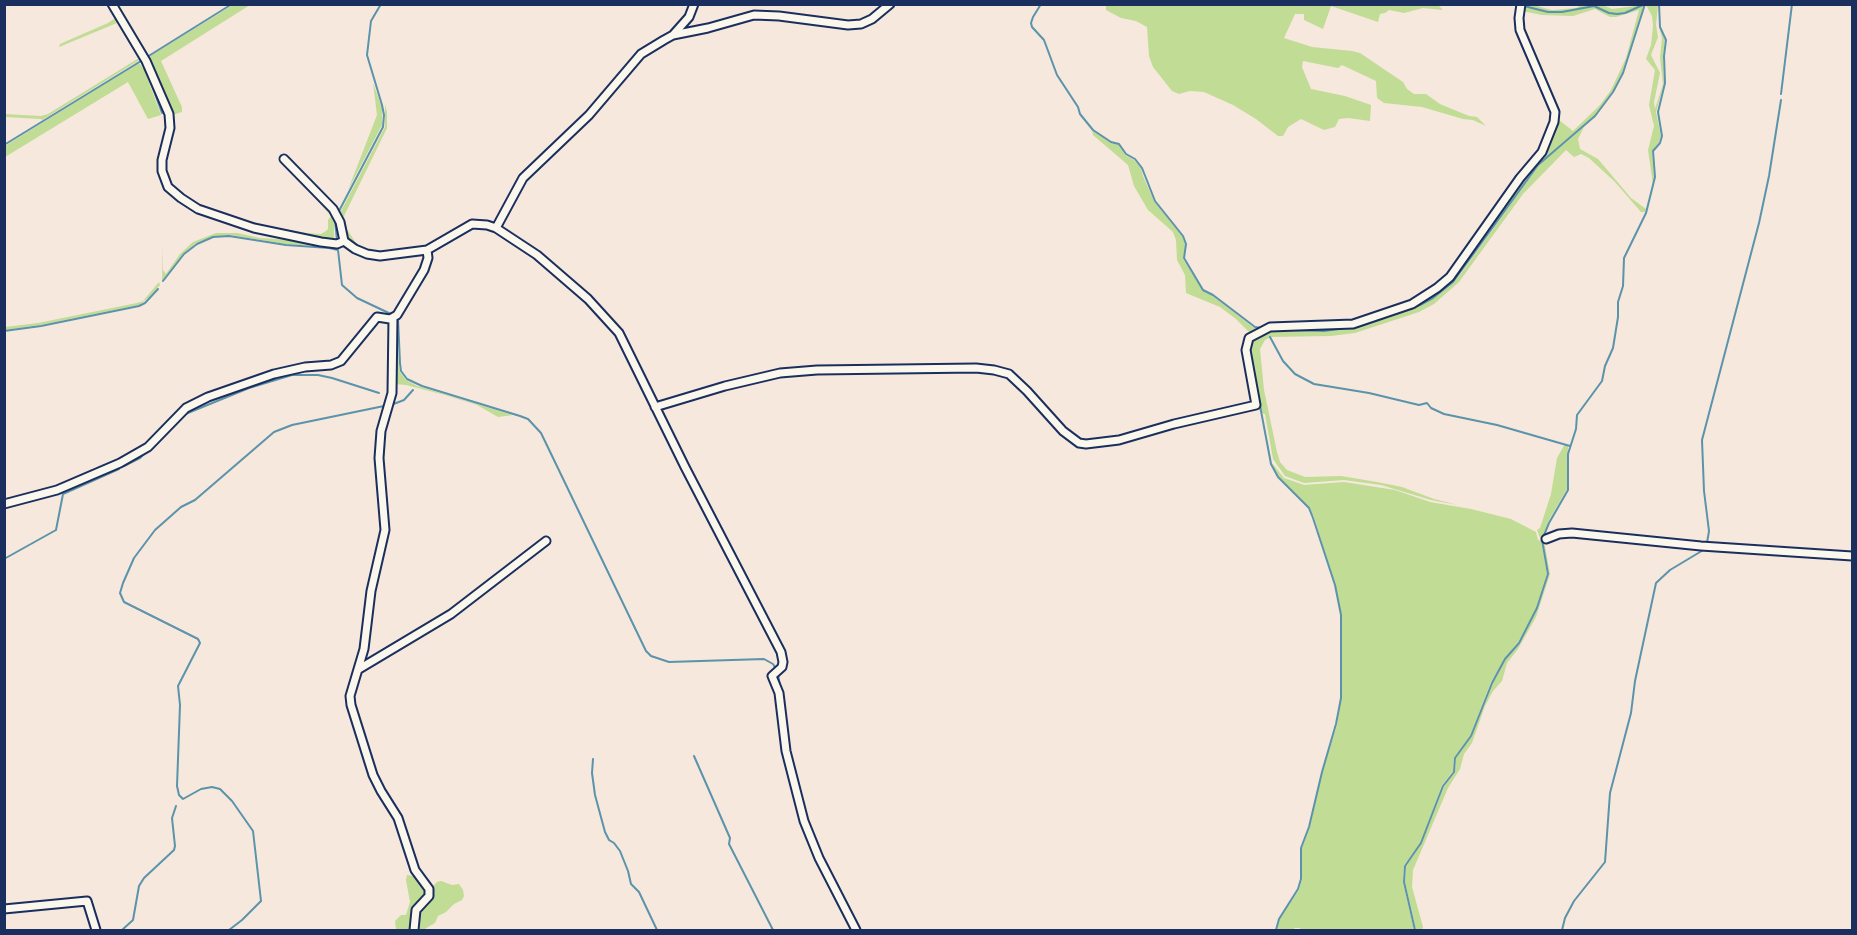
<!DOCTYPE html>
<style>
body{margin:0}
#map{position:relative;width:1857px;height:935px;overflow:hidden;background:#f6e8dc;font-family:"Balsamiq Sans",sans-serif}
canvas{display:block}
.frame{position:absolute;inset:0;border:6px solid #1b2f5e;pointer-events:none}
</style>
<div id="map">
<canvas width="1857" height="935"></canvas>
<div class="frame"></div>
</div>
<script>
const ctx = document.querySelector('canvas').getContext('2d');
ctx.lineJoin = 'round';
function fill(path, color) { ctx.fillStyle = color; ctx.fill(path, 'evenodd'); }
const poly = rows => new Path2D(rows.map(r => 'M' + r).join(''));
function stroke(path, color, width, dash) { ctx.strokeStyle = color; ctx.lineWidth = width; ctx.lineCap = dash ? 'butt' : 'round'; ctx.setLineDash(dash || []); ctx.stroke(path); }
const green = poly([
 [233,5,250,5,161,61,182,107,182,112,172,115,147,58],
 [1106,5,1438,5,1443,10,1423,8,1404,13,1389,10,1385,13,1380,14,1378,22,1331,6,1323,29,1304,20,1304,14,1295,14,1284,38,1312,47,1352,51,1360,53,1403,82,1407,89,1414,94,1426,94,1440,104,1469,116,1477,117,1486,126,1473,120,1463,119,1422,107,1384,103,1377,98,1376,81,1342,65,1338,68,1303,61,1302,67,1311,89,1345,96,1371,105,1370,121,1348,118,1339,119,1335,127,1324,130,1301,119,1288,127,1283,136,1278,136,1256,119,1233,105,1204,92,1190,91,1179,94,1172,91,1153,67,1149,56,1147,27,1136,21,1121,18,1106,10],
 [1522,5,1533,5,1552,10,1576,8,1582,5,1603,5,1612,9,1644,5,1622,73,1612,92,1595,116,1538,164,1459,274,1432,298,1390,316,1348,328,1324,330,1270,329,1252,338,1249,349,1261,412,1256,405,1247,350,1249,339,1271,327,1321,326,1379,317,1437,289,1537,159,1555,117,1573,131,1600,105,1611,90,1626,58,1639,10,1616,17,1610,17,1595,9,1573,16,1542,15,1522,11],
 [1646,5,1658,5,1656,25,1658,37,1651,55,1660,73,1654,102,1655,109,1663,84,1660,58,1662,38,1659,27,1665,40,1663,56,1664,83,1656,112,1661,136,1659,142,1652,151,1654,177,1653,185,1648,150,1654,126,1649,105,1655,70,1646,59,1651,45,1653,26,1652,16],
 [117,17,146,62,167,113,164,114,147,67,141,59,42,120,41,119,5,117,4,114,41,116,48,114,139,58,127,35,117,23,59,47,60,44,108,23],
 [139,63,144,69,161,115,148,119,128,82,5,157,5,146],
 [373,83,382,108,382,125,348,190,377,115],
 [385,104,387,112,387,128,344,216,347,229,359,248,349,241,340,213,385,127],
 [1584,127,1578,139,1580,149,1598,159,1631,198,1646,209,1645,212,1641,212,1615,182,1589,158,1581,154,1574,157,1566,150,1523,194,1459,282,1434,304,1419,312,1355,333,1331,336,1271,337,1265,340,1260,349,1264,390,1277,452,1280,462,1287,470,1305,477,1341,476,1377,482,1402,487,1434,499,1458,505,1431,500,1381,485,1344,480,1304,483,1285,476,1273,459,1265,414,1262,413,1250,349,1253,339,1270,331,1324,331,1348,329,1390,317,1433,299,1453,283,1460,275,1539,165],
 [1092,130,1111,143,1119,144,1125,155,1134,160,1141,168,1143,176,1154,201,1182,236,1185,244,1183,259,1203,290,1213,296,1254,328,1261,329,1250,333,1236,319,1220,307,1186,293,1185,275,1177,260,1176,240,1173,232,1148,210,1134,186,1128,165,1093,135],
 [312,190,336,217,341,240,339,242,337,225,334,220,334,241,258,227,273,227,307,233,321,234,326,231,328,229,328,220,331,216,310,192],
 [216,233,237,233,260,238,311,241,338,248,286,244,230,235,212,237,196,243,184,253,162,282,163,245,163,270,166,274,180,254,193,242],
 [159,282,160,285,149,297,139,305,40,325,5,330,5,327,38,323,137,303,143,301],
 [396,319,399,364,400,372,406,380,417,386,513,415,498,417,477,405,445,395,406,385,394,384],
 [1263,420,1272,463,1284,478,1304,485,1344,482,1395,490,1430,502,1471,509,1511,519,1536,532,1538,540,1541,541,1547,574,1537,608,1518,642,1505,658,1491,682,1470,736,1454,758,1453,771,1442,785,1421,843,1404,865,1403,882,1414,930,1303,930,1299,928,1294,928,1295,930,1277,930,1279,919,1299,890,1302,879,1302,848,1310,827,1322,772,1337,725,1341,698,1341,615,1335,585,1314,517,1309,508,1278,476,1274,469,1268,451],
 [1565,444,1568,446,1567,489,1548,522,1542,539,1540,538,1537,530,1540,528,1551,494,1557,458],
 [1544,541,1550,574,1536,617,1518,649,1507,663,1502,681,1493,691,1485,706,1472,743,1464,754,1460,769,1448,788,1413,870,1412,887,1423,927,1422,930,1416,930,1405,882,1406,866,1422,843,1444,786,1455,772,1456,758,1471,737,1492,683,1506,659,1519,643,1538,608,1549,574,1543,546],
 [407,875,419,877,428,893,424,898,412,930,396,930,395,921,401,915,406,915,410,902,406,880],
 [441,881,452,885,459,884,463,890,464,896,462,900,454,904,446,912,438,916,435,923,423,930,415,930,417,912,430,889,437,882]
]);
const stream = poly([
 [1041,4,1033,17,1031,23,1032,27,1044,40,1057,75,1078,107,1080,114,1093,130,1111,142,1119,144,1126,154,1135,159,1142,168,1155,201,1183,236,1186,244,1184,258,1203,290,1213,295,1255,327,1262,328],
 [1524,6,1548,12,1562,12,1594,6,1609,13,1617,14,1625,13,1645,4],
 [147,57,232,4],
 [1781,94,1792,4],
 [4,145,141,61,146,69,162,113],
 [339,211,383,127,384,115,382,105,367,55,371,21,381,4],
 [335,220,337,241],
 [163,281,184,254,197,244,213,237,229,236,286,245,329,248,338,250,342,285,357,298,393,315],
 [398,319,400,363,401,371,407,379,422,386,520,416,528,419,541,433,646,651,651,656,669,662,764,659,773,664,776,669],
 [1288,330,1324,331,1360,326,1420,305,1433,298,1453,282,1538,165,1595,116,1613,92,1623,73,1645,4],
 [4,331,41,326,139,306,145,303,158,289],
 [1270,337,1283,361,1295,374,1314,384,1369,393,1419,405,1427,403,1431,408,1444,414,1497,425,1570,446],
 [1250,348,1253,369],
 [1258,395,1271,464,1278,477,1309,508,1313,518,1335,585,1341,615,1341,698,1336,724,1322,772,1309,827,1301,848,1301,879,1298,889,1279,919,1276,930],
 [391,405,404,400,413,390],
 [183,415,249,388,292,375,318,375,332,378,379,393],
 [124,466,140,458,147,451],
 [1707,543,1709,531,1704,491,1702,440,1759,223,1769,176,1781,100],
 [4,559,56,530,63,494,119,469],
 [778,675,784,706],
 [694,756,730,838,729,844,773,930],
 [593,759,592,773,595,795,605,832,609,840,614,843,620,851,628,871,631,884,639,892,657,930],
 [122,930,133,920,139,886,144,878,174,850,175,846,172,818,176,806],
 [229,930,242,920,261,901,253,831,232,801,220,789,212,787,201,789,183,799,179,795,177,786,180,705,178,686,200,643,198,639,124,602,120,593,123,583,134,558,155,530,181,507,195,500,274,432,292,425,384,406],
 [1415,930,1404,882,1405,866,1421,843,1443,786,1454,772,1455,758,1471,736,1492,683,1505,659,1519,643,1537,608,1548,574,1542,540,1549,523,1568,490,1568,454,1576,429,1577,415,1602,381,1605,366,1613,348,1618,317,1618,302,1623,286,1624,258,1646,213,1655,177,1653,151,1660,143,1662,136,1658,112,1665,83,1664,56,1666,40,1660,27,1659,4],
 [1562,930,1565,918,1574,901,1605,862,1610,793,1631,713,1635,681,1656,583,1670,570,1705,549]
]);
const street = poly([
 [112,4,146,61,169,114,170,128,162,160,162,171,168,187,181,198,198,209,254,228,321,242,337,244,344,241],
 [673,35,689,17,694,4],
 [284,159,333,209,340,222,344,241,355,249,367,254,380,256,427,250,472,224,487,225,496,228,537,255,588,299,619,333,685,467,781,652,783,662,782,667,772,676,779,693,786,751,804,821,819,858,856,930],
 [496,228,523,178,589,115,641,54,664,40,673,35,708,28,754,15,779,16,848,25,861,24,872,19,890,4],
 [393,318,392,393,381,431,379,458,385,530,371,591,364,649,350,696,351,705,373,775,381,791,398,818,415,870,429,889,429,896,416,910,414,930],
 [655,407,725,386,780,373,817,370,976,368,994,370,1009,374,1027,391,1063,431,1079,443,1086,444,1119,440,1174,424,1256,405,1246,350,1249,338,1270,327,1353,324,1412,304,1437,288,1450,277,1520,178,1542,152,1554,122,1555,112,1520,30,1519,18,1521,4],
 [4,504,57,490,120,463,148,447,186,408,208,397,274,374,305,367,331,365,341,361,377,317,390,319,397,315,424,270,428,258,427,250],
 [1546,539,1559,534,1572,533,1701,546,1852,556],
 [359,669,451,614,546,541],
 [4,909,87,901,96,930]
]);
fill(green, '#c1dc94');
stroke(stream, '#5a93ab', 2);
stroke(street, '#1b2f5e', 11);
stroke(street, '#fbf7ec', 7);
</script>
